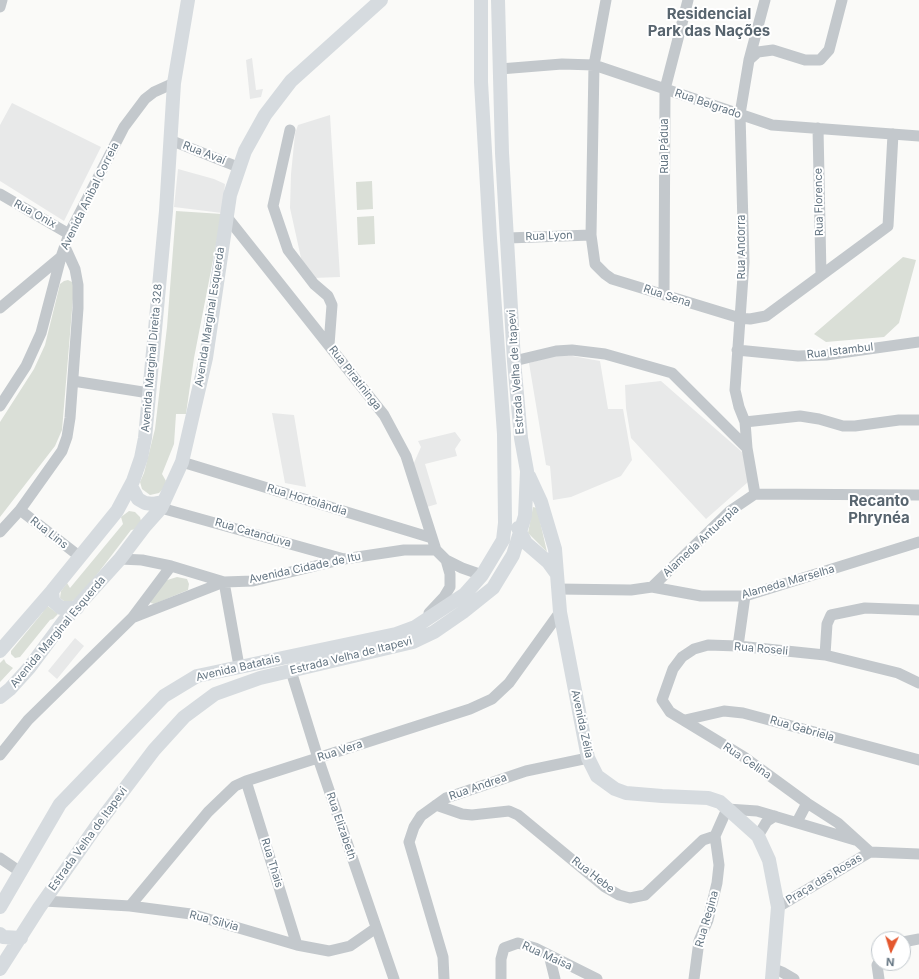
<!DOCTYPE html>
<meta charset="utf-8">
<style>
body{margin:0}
#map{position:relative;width:919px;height:979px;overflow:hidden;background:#fafaf8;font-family:Inter,sans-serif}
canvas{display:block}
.north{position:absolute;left:871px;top:931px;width:40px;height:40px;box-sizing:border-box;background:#fff;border:1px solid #c1c8cd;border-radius:50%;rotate:184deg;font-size:11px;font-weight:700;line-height:16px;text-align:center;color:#657683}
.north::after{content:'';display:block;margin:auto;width:14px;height:18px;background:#e4572e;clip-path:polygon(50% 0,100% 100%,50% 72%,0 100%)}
</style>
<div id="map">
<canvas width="919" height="979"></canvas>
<div class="north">N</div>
</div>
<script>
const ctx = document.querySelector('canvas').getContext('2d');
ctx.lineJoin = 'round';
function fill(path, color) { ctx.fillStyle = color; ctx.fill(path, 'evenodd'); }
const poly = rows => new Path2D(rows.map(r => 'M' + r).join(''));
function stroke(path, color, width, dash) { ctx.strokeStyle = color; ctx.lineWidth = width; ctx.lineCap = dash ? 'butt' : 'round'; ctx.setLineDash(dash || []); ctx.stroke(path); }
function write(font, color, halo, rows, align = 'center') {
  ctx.font = font + ' Inter,sans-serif'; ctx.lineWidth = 4; ctx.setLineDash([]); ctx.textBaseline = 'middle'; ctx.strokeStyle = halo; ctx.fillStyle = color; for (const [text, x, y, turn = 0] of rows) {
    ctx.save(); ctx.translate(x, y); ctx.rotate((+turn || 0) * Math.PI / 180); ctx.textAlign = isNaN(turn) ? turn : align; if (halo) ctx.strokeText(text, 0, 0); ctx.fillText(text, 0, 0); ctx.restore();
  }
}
const built = poly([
 [252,58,256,90,263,89,261,97,250,99,246,60],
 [12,103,101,147,64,221,0,181,0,125],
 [330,115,340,277,313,278,301,258,290,208,291,174,295,134,298,125],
 [178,169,214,179,225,184,222,213,174,207],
 [561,354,600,361,608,409,623,409,632,460,621,476,571,497,553,500,550,466,546,465,529,363],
 [661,381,742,452,745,459,748,482,706,519,631,438,626,408,625,385],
 [272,413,294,415,306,487,285,483],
 [455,432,461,440,455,449,457,456,425,464,437,504,427,507,413,465,421,447,418,441],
 [75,638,84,646,57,679,48,671]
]);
const green = poly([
 [372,181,373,209,357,210,356,182],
 [176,211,222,214,194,358,186,414,176,414,174,444,162,474,166,481,163,489,159,493,150,495,142,489,140,482,144,473,155,429,167,327],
 [374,216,375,244,358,245,357,217],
 [903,257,916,260,899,323,884,337,826,342,814,334],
 [68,280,72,282,74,286,62,430,55,446,0,517,0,422,34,369,45,345,60,284,64,281],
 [533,507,537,508,547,552,528,533],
 [129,511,135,512,140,517,141,521,136,529,131,530,82,594,71,602,65,602,60,598,61,591,67,583,70,588,123,524,121,517],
 [177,577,187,579,189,584,188,590,154,604,151,603,150,601,164,581],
 [45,604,58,614,53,619,50,620,20,657,15,658,11,654,11,651,43,612],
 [4,659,6,663,13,668,0,682,0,663]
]);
const minor = poly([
 [606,0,594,65,591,235,595,264,605,274,612,279,740,318,750,319,766,316,888,226,893,134],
 [0,7,2,0],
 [749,60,758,52,773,50,805,60,820,60,829,50,842,0],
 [500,69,562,64,594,65,772,125,919,136],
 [818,128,821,275],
 [290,130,273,206,288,250,314,284,328,296,332,305,329,345],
 [170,140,238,167],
 [0,194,69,234],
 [226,216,384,415,406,456,436,550,446,560,462,568,482,575],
 [508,238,591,235],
 [664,295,665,89,688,0],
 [0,308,61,257],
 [737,350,798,356,826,355,919,342],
 [514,361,556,351,572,350,605,354,672,373,747,448],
 [73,381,149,393],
 [0,406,26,366,41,333,61,257,69,234,124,127,145,99,154,92,174,83],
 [745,422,800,416,819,419,843,426,855,426,899,420,919,420],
 [182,462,432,538],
 [755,494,747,448,745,422,739,407,735,390,744,262,740,114,749,60,765,0],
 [161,508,344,559],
 [20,510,79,556],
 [0,532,20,510,62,451,67,437,70,418,78,308,78,285,75,269,65,247],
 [120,559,142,560,171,566,224,582],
 [224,582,239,666],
 [652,587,730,511,755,494,919,495],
 [558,589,631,590,652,587,701,596,745,596,919,542],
 [429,613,444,597,450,587,450,574,446,560],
 [132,618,171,566],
 [738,646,745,596],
 [825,655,827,624,831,615,865,608,919,610],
 [291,671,318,758,394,979],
 [685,720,724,711,743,713,919,760],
 [0,755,28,720,132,618,224,582,253,581,344,559,404,550,436,550],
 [246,781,297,945],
 [436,805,462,814,472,815,509,811,518,815,605,887,619,895,630,898,645,895,703,840,715,836,727,809,757,811,855,840],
 [797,822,807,803],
 [758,836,767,821,775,816],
 [870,852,838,823,807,803,744,757,670,712,662,700,673,669,682,657,694,649,708,645,738,646,825,655,898,673,919,683],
 [870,852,919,854],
 [0,858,19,871],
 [44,901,130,906,191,914,297,945,329,951,350,946,376,928],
 [130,906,208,812,235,786,246,781,470,709,492,699,509,683,560,612],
 [778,907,870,852],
 [903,942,919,939],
 [549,955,555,979],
 [772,968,782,972,794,979],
 [444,979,443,957,409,842,414,827,421,816,446,798,526,771,588,758],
 [501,979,501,959,504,948,518,943,535,948,597,979],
 [694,979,699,941,708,920,717,883,719,865,715,836],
 [879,979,877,965,879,962]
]);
const major = poly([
 [529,476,541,502,555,549,560,612,588,758,597,776,615,789,626,793,662,796,708,798,720,802,758,836,769,860,778,907,772,979],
 [131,486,138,499,145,503,153,504,164,502],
 [518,528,526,543,548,562,556,573],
 [52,591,53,601,61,608,77,608],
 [0,651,52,591,117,511,133,481,141,458,145,438,166,211,174,83,188,0],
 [0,697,10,689,29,668,64,621,120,559,145,526,161,508,182,462,206,358,230,195,245,151,265,115,291,81,381,0],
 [0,907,60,804,164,696,197,676,396,634,415,627,465,594,482,575,503,540,505,523,504,434,490,238,481,82,481,0],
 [0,934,3,937,21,938],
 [0,969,39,908,98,824,154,750,184,717,215,694,260,678,413,642,434,632,463,612,493,588,513,555,525,516,527,471,521,438,514,361,502,153,498,0]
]);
const streetNames = [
 ["Rua Belgrado",708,104,19],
 ["Rua Pádua",665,146,-90],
 ["Rua Avaí",204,153,21],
 ["Avenida Anibal Correia",90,196,-64],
 ["Rua Florence",819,202,-91],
 ["Rua Onix",35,214,29],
 ["Rua Lyon",549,236,-2],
 ["Rua Andorra",742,247,-90],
 ["Rua Sena",667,296,18],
 ["Avenida Marginal Esquerda",210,317,-81],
 ["Rua Istambul",840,351,-7],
 ["Avenida Marginal Direita 328",152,358,-85],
 ["Estrada Velha de Itapevi",516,372,-94],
 ["Rua Piratininga",355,378,52],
 ["Rua Hortolândia",307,500,17],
 ["Rua Lins",49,533,38],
 ["Rua Catanduva",253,533,16],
 ["Alameda Antuerpia",701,541,-43],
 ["Avenida Cidade de Itu",305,568,-12],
 ["Alameda Marselha",788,582,-16],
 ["Avenida Marginal Esquerda",58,632,-50],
 ["Rua Roseli",761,649,5],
 ["Estrada Velha de Itapevi",351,656,-14],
 ["Avenida Batatais",238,668,-13],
 ["Avenida Zélia",582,724,78],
 ["Rua Gabriela",802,729,16],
 ["Rua Vera",340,751,-18],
 ["Rua Celina",747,761,34],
 ["Rua Andrea",478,787,-19],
 ["Rua Elizabeth",341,826,71],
 ["Estrada Velha de Itapevi",88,839,-54],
 ["Rua Thais",272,863,73],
 ["Rua Hebe",593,875,38],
 ["Praça das Rosas",824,879,-31],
 ["Rua Regina",707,919,-74],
 ["Rua Silvia",214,921,15],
 ["Rua Maisa",547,956,24]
];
const districtNames = [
 ["Residencial",709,14],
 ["Park das Nações",709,31],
 ["Recanto",879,501],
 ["Phrynéa",879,518]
];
fill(built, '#e8e9e9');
fill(green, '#dadfd7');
stroke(minor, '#c3c8cc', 11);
stroke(major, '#d6dbdf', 14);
write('11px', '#657683', '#fff', streetNames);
write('bold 15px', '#57646e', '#fff', districtNames);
</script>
